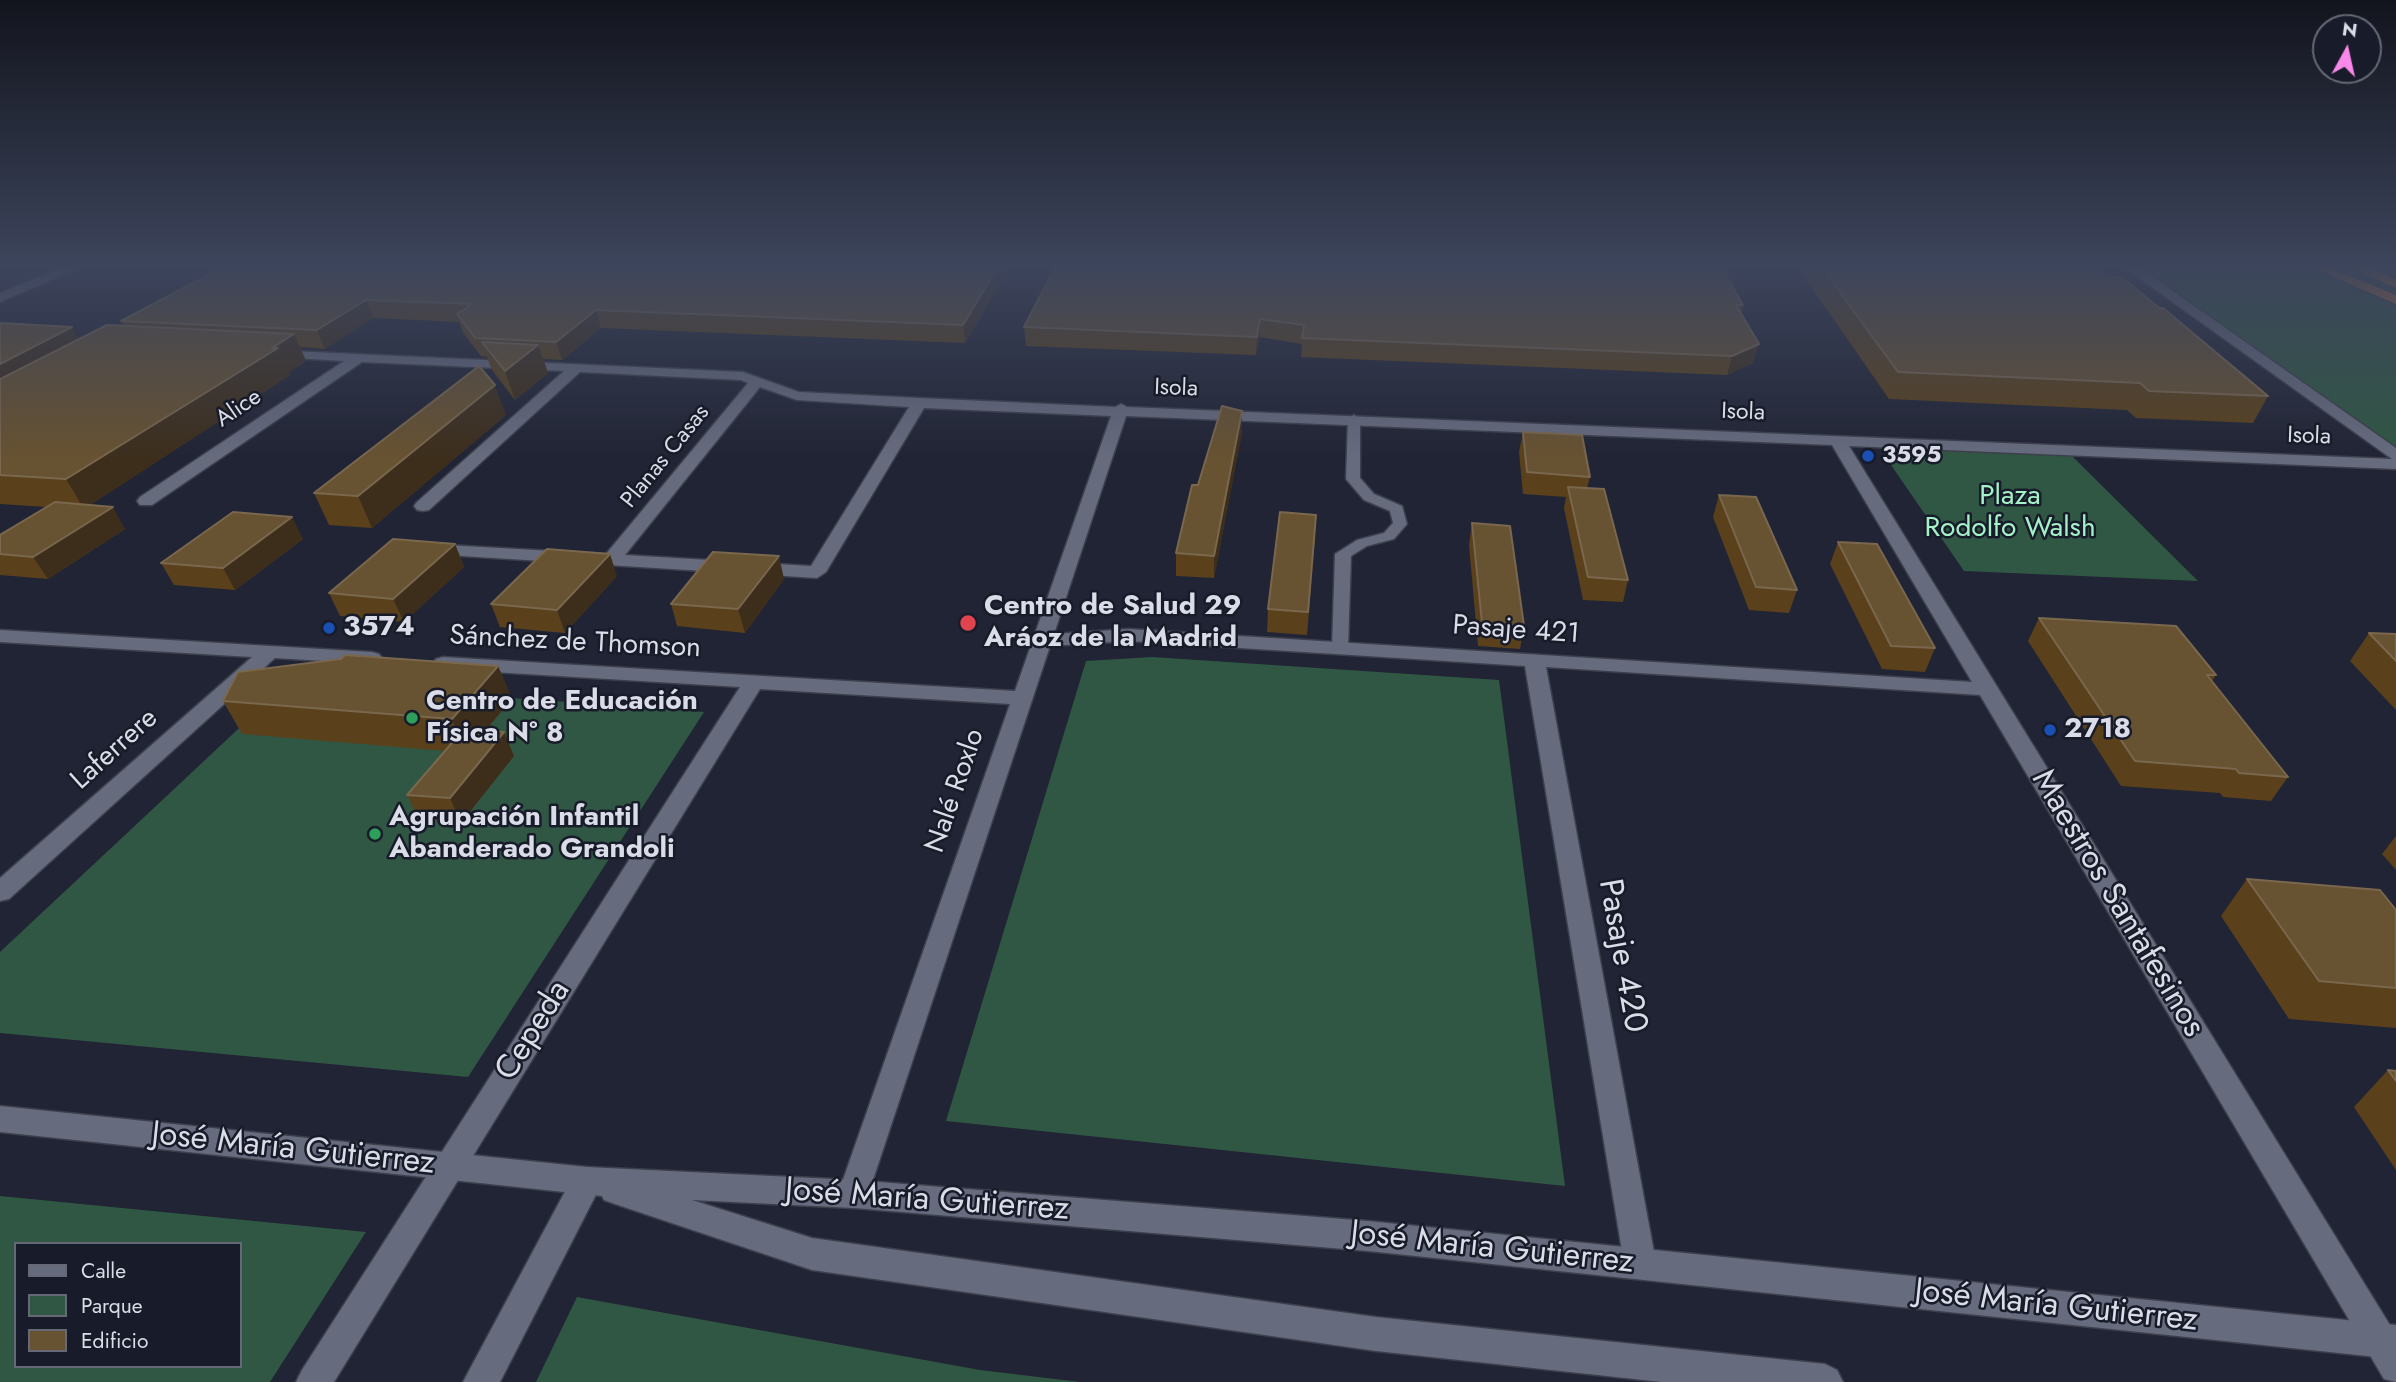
<!DOCTYPE html>
<meta charset="utf-8">
<style>
body{margin:0}
#map{position:relative;width:2396px;height:1382px;overflow:hidden;background:#212434;font-family:Jost,sans-serif}
canvas{display:block}
.legend{position:absolute;left:14px;top:1242px;width:228px;height:126px;box-sizing:border-box;background:#181b29;border:2px solid #666975;margin:0;padding:9px 12px;list-style:none;font-size:21px;color:#dadde7}
.legend li{display:flex;align-items:center;gap:14px;height:35px}
.legend b{width:35px;border:2px solid #666975}
.north{position:absolute;left:2312px;top:14px;width:70px;height:70px;box-sizing:border-box;background:#181b29;border:2px solid #666975;border-radius:50%;rotate:8deg;font-size:19px;font-weight:700;line-height:28px;text-align:center;color:#dadde7}
.north::after{content:'';display:block;margin:auto;width:24px;height:32px;background:#f888e9;clip-path:polygon(50% 0,100% 100%,50% 72%,0 100%)}
</style>
<div id="map">
<canvas width="2396" height="1382"></canvas>
<ul class="legend">
<li><b style="height:9px;background:#676b7e"></b>Calle</li>
<li><b style="height:19px;background:#305743"></b>Parque</li>
<li><b style="height:19px;background:#675231"></b>Edificio</li>
</ul>
<div class="north">N</div>
</div>
<script>
const ctx = document.querySelector('canvas').getContext('2d');
ctx.lineJoin = 'round';
function fill(path, color) { ctx.fillStyle = color; ctx.fill(path, 'evenodd'); }
const poly = rows => new Path2D(rows.map(r => 'M' + r).join(''));
function stroke(path, color, width, dash) { ctx.strokeStyle = color; ctx.lineWidth = width; ctx.lineCap = dash ? 'butt' : 'round'; ctx.setLineDash(dash || []); ctx.stroke(path); }
function write(font, color, halo, rows, align = 'center') {
  ctx.font = font + ' Jost,sans-serif'; ctx.lineWidth = 5; ctx.setLineDash([]); ctx.textBaseline = 'middle'; ctx.strokeStyle = halo; ctx.fillStyle = color; for (const [text, x, y, turn = 0] of rows) {
    ctx.save(); ctx.translate(x, y); ctx.rotate((+turn || 0) * Math.PI / 180); ctx.textAlign = isNaN(turn) ? turn : align; if (halo) ctx.strokeText(text, 0, 0); ctx.fillText(text, 0, 0); ctx.restore();
  }
}
const green = poly([
 [2127,265,2396,265,2396,455],
 [1902,448,2072,456,2198,581,1964,571,1891,465],
 [1152,657,1499,680,1565,1186,946,1121,1086,661],
 [361,687,704,712,468,1077,0,1033,0,952,251,717],
 [0,1196,366,1232,270,1382,0,1382],
 [16,1244,240,1244,240,1366,16,1366],
 [577,1297,980,1370,1080,1382,536,1382]
]);
const service = poly([
 [1354,415,1360,419,1360,478,1374,494,1402,506,1407,524,1394,539,1367,546,1351,556,1348,648,1340,653,1332,648,1335,554,1357,540,1384,533,1393,523,1390,511,1364,500,1346,479,1348,419,1354,415]
]);
const minor = poly([
 [2121,265,2136,265,2396,448,2396,469,1849,446,2396,1335,2396,1382,2384,1379,1980,695,1546,667,1656,1263,1652,1274,1640,1279,1628,1274,1624,1263,1525,666,1129,641,1050,646,865,1204,854,1208,843,1204,838,1194,1010,704,760,689,334,1382,296,1382,302,1370,740,687,443,669,436,667,433,663,436,659,443,657,1015,691,1111,416,924,408,826,572,817,578,429,554,420,549,429,544,606,554,748,383,741,380,580,372,429,510,423,511,417,510,414,506,417,502,564,371,362,362,152,505,140,505,137,501,140,497,344,361,275,357,268,353,270,350,743,372,799,392,919,398,1115,407,1121,404,1127,407,2392,459,2121,265],
 [760,387,797,400,909,407,811,566,625,555,760,387],
 [1126,416,1832,445,1972,682,1129,629,1054,634,1126,416],
 [0,630,372,652,379,654,382,658,379,662,372,664,275,658,9,899,0,901,0,878,252,657,0,642,0,630],
 [587,1167,598,1171,603,1181,500,1382,463,1382,576,1171,587,1167]
]);
const tertiary = poly([
 [68,265,85,265,0,302,0,293,68,265],
 [0,1106,587,1167,854,1180,1368,1221,2396,1325,2396,1359,1368,1251,854,1208,692,1200,812,1238,1376,1317,1825,1364,1837,1370,1843,1382,1662,1382,1376,1351,812,1270,615,1204,604,1200,602,1196,0,1132,0,1106]
]);
const motorway = poly([
 [2306,265,2323,265,2396,295,2396,304,2306,265],
 [2345,265,2362,265,2396,279,2396,288,2345,265]
]);
const wall = poly([
 [227,265,1011,265,965,343,601,328,562,360,543,359,548,373,515,400,492,370,487,357,481,356,463,333,459,322,373,318,325,349,300,347,306,361,289,372,290,375,90,505,125,529,48,579,0,575,0,535,47,507,0,504,0,323,79,340,124,326,121,321],
 [1056,265,1743,305,1741,314,1753,363,1727,375,1301,357,1302,344,1260,337,1256,355,1026,346,1024,327],
 [1796,265,2094,265,2108,277,2268,396,2253,423,2136,418,2127,410,1889,399],
 [506,415,372,528,329,525,314,493],
 [1242,432,1214,578,1176,576,1176,553,1198,485],
 [1523,432,1590,477,1587,488,1628,580,1623,602,1583,600,1564,508,1566,497,1523,494,1519,452],
 [1719,495,1797,590,1789,613,1749,610,1713,517],
 [1472,523,1524,626,1520,649,1478,646,1469,545],
 [1315,536,1307,635,1267,632,1268,609],
 [303,539,235,590,174,585,161,563],
 [1838,542,1935,648,1925,672,1882,669,1830,564],
 [455,544,464,567,404,622,340,616,329,593],
 [617,576,565,633,500,627,491,604],
 [784,579,745,633,677,626,671,604],
 [2039,618,2216,675,2212,681,2288,777,2271,801,2223,797,2220,793,2121,786,2028,641],
 [2369,633,2396,634,2396,710,2350,661],
 [498,666,512,699,485,731,504,732,514,756,461,823,419,819,407,795,446,751,242,734,223,701],
 [2396,836,2396,870,2382,854],
 [2247,879,2396,910,2396,1028,2289,1019,2221,916],
 [2388,1070,2396,1071,2396,1170,2354,1107]
]);
const shadedWall = poly([
 [999,265,1011,265,965,343,963,325],
 [366,300,373,318,325,349,317,330],
 [596,310,601,328,562,360,556,342],
 [1260,319,1260,337,1256,355,1257,337],
 [72,327,87,353,0,400,0,364],
 [294,334,306,361,289,372,290,375,84,509,66,479],
 [1759,344,1753,363,1727,375,1732,356],
 [538,345,548,373,515,400,505,371],
 [495,385,506,415,372,528,358,496],
 [1242,411,1242,432,1214,578,1214,556],
 [113,507,125,529,48,579,33,557],
 [292,517,303,539,235,590,223,568],
 [455,544,464,567,404,622,393,599],
 [610,554,617,576,565,633,557,610],
 [779,556,784,579,745,633,738,609],
 [498,666,512,699,467,752,452,719],
 [504,732,514,756,461,823,450,798]
]);
const building = poly([
 [227,265,999,265,963,325,596,310,556,342,475,338,457,314,472,304,366,300,317,330,121,321,227,265],
 [1056,265,1720,265,1743,305,1736,305,1759,344,1732,356,1302,338,1304,325,1260,319,1257,337,1024,327,1056,265],
 [1820,265,2094,265,2108,277,2122,277,2159,308,2163,308,2268,396,2149,391,2140,383,1898,372,1820,265],
 [0,323,72,327,0,364,0,323],
 [107,325,294,334,272,348,278,348,66,479,0,475,0,379,107,325],
 [482,342,538,345,505,371,482,342],
 [479,366,495,385,358,496,314,493,479,366],
 [1222,406,1242,411,1214,556,1176,553,1192,485,1198,485,1222,406],
 [1523,432,1582,435,1590,477,1527,472,1523,432],
 [1568,487,1604,489,1628,580,1588,577,1568,487],
 [1719,495,1756,497,1797,590,1756,587,1719,495],
 [55,502,113,507,33,557,0,554,0,535,55,502],
 [233,512,292,517,223,568,161,563,233,512],
 [1280,512,1316,515,1308,612,1268,609,1280,512],
 [1472,523,1510,526,1524,626,1482,623,1472,523],
 [393,539,455,544,393,599,329,593,393,539],
 [1838,542,1877,544,1935,648,1891,646,1838,542],
 [547,549,610,554,557,610,491,604,547,549],
 [713,552,779,556,738,609,671,604,713,552],
 [2039,618,2176,626,2216,675,2207,675,2288,777,2239,773,2236,769,2135,761,2039,618],
 [2369,633,2396,634,2396,661,2369,633],
 [345,655,498,666,452,719,223,701,238,672,341,659,345,655],
 [464,729,504,732,450,798,407,795,464,729],
 [2247,879,2380,890,2396,910,2396,988,2319,981,2247,879],
 [2388,1070,2396,1071,2396,1081,2388,1070]
]);
const markers = [
 [1868,456,7,"#1a4fb4"],
 [968,623,9,"#e0444e"],
 [329,628,7,"#1a4fb4"],
 [412,718,7,"#2e9e5b"],
 [2050,730,7,"#1a4fb4"],
 [375,834,7,"#2e9e5b"]
];
const farStreetnames = [
 ["Isola",1176,389,2],
 ["Alice",239,409,-34],
 ["Isola",1743,413,2],
 ["Isola",2309,437,2],
 ["Planas Casas",666,457,-51]
];
const farPoinames = [
 ["3595",1882,456]
];
const parkNames = [
 ["Plaza",2010,497],
 ["Rodolfo Walsh",2010,529]
];
const poiNames = [
 ["Centro de Salud 29",984,607],
 ["Aráoz de la Madrid",984,639],
 ["3574",343,628],
 ["Centro de Educación",426,702],
 ["Física N° 8",426,734],
 ["2718",2064,730],
 ["Agrupación Infantil",389,818],
 ["Abanderado Grandoli",389,850]
];
const streetNames = [
 ["Pasaje 421",1516,631,4],
 ["Sánchez de Thomson",575,643,3],
 ["Laferrere",115,750,-42],
 ["Nalé Roxlo",956,791,-71]
];
const nearStreetnames = [
 ["Maestros Santafesinos",2117,904,59],
 ["Pasaje 420",1621,956,80],
 ["Cepeda",534,1031,-58],
 ["José María Gutierrez",293,1150,6],
 ["José María Gutierrez",927,1201,4],
 ["José María Gutierrez",1492,1249,6],
 ["José María Gutierrez",2056,1307,6]
];
fill(green, '#305743');
stroke(service, '#3d3f4c', 3);
stroke(minor, '#3d3f4c', 3);
stroke(tertiary, '#3d3f4c', 3);
stroke(motorway, '#3d3f4c', 3);
fill(service, '#676b7e');
fill(minor, '#676b7e');
fill(tertiary, '#676b7e');
fill(motorway, '#d37a2e');
fill(wall, '#5a411b');
fill(shadedWall, '#3d2e1c');
fill(building, '#675231');
stroke(building, '#79674e', 2);
const sky = ctx.createLinearGradient(0, 0, 0, 459);
sky.addColorStop(0, '#12141d');
sky.addColorStop(0.58, '#3d455c');
sky.addColorStop(1, '#3d455c00');
ctx.fillStyle = sky;
ctx.fillRect(0, 0, 2396, 459);
for (const [x, y, r, color] of markers) { const dot = new Path2D(); dot.arc(x, y, r, 0, 2 * Math.PI); ctx.fillStyle = color; ctx.fill(dot); stroke(dot, '#181b29', 2.5); }
write('23px', '#dadde7', '#181b29', farStreetnames);
write('bold 23px', '#dadde7', '#181b29', farPoinames, 'left');
write('28px', '#a4f2c8', '#181b29', parkNames);
write('bold 28px', '#dadde7', '#181b29', poiNames, 'left');
write('28px', '#dadde7', '#181b29', streetNames);
write('33px', '#dadde7', '#181b29', nearStreetnames);
</script>
